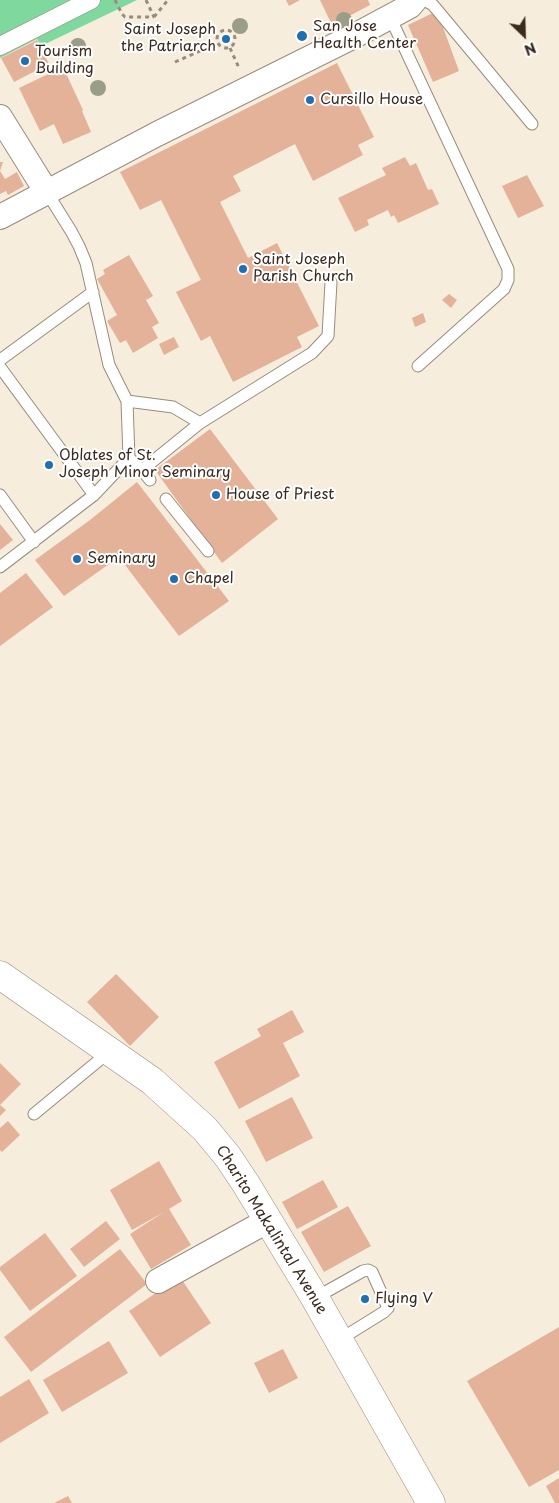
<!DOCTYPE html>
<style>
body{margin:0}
#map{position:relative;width:559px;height:1503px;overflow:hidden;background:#f6eddc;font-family:"Playpen Sans",sans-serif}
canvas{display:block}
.north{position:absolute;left:499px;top:10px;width:50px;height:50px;-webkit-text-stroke:4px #fff;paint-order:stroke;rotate:156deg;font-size:14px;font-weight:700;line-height:20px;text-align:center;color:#3b2a1e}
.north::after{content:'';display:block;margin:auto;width:18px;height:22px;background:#3b2a1e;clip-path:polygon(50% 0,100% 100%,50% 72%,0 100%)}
</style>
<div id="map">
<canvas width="559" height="1503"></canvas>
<div class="north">N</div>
</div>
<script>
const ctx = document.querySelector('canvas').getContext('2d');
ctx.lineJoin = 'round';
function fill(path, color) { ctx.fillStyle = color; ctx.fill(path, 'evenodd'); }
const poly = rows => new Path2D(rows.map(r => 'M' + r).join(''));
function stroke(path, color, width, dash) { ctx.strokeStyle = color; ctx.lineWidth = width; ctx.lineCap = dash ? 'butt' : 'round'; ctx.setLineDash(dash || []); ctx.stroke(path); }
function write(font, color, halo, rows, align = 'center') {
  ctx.font = font + ' "Playpen Sans",sans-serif'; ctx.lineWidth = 4; ctx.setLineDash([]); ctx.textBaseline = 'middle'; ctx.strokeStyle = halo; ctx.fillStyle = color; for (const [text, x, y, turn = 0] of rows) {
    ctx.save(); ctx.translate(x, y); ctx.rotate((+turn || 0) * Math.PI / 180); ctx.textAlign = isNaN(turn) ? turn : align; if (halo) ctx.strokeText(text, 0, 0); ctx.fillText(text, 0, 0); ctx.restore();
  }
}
const green = poly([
 [0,0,137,0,41,46,37,39,0,58]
]);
const building = poly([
 [286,0,300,0,289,6],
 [320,0,368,0,370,5,332,25],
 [437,11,459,71,433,82,408,25],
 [37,40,49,64,14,82,1,58],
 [337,63,374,137,358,145,363,155,313,181,295,144,233,176,241,191,220,202,248,258,277,243,319,326,297,337,302,347,233,382,210,336,201,341,176,292,201,280,161,200,140,210,120,172],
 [63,67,83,110,82,111,91,132,63,144,54,124,40,131,19,88],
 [405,157,410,166,416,163,428,190,432,189,439,204,398,223,394,215,391,217,388,210,367,220,369,225,355,232,338,198,386,175,382,168],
 [0,162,3,162,0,171,5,179,17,172,24,186,8,195,6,191,0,194],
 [527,175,544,206,518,218,502,186],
 [129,255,153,296,146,300,159,323,152,327,158,338,133,353,126,340,120,343,107,321,117,315,97,279,105,274,103,270],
 [449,294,457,300,451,308,442,300],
 [423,313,426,322,415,327,412,318],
 [174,337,179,347,164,355,159,344],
 [210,429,278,519,222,563,155,470],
 [137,482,229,601,179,636,119,557,64,596,35,560,90,520],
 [0,524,13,540,0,550],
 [26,573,53,607,0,646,0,593],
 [116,974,159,1017,130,1046,87,1002],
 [292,1010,304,1032,283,1043,300,1076,239,1109,214,1062,261,1036,257,1029],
 [0,1063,21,1084,0,1105,6,1110,0,1116],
 [292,1097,313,1138,266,1162,245,1121],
 [8,1121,20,1135,2,1152,0,1150,0,1128],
 [159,1161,182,1201,169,1209,191,1245,151,1269,130,1234,164,1212,132,1230,110,1190],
 [323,1180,338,1207,297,1229,282,1202],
 [348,1206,371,1246,324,1272,301,1232],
 [106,1221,120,1239,84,1267,70,1249],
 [45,1233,77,1276,30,1311,0,1270,0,1267],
 [120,1249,147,1284,31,1372,4,1337],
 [180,1277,211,1323,160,1357,129,1311],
 [559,1327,559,1470,529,1487,467,1381],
 [109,1341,128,1373,62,1412,43,1380],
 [283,1349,298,1378,269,1393,254,1363],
 [29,1379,49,1413,0,1443,0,1397],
 [559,1478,559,1503,555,1503,546,1486],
 [68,1496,72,1503,54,1503]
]);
const path = poly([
 [115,0,122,14,125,17,154,17],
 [146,0,154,17],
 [154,17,168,0],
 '217 39a9 9 0 1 1 18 0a9 9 0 1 1-18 0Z',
 [230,48,239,68],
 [175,62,218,43]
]);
const service = poly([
 [424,0,433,5,532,124],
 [390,17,508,269,508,280,504,289,418,366],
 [46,191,71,231,79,246,86,263,109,365,127,401,129,458,142,470,150,480],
 [0,360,93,292],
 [0,367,94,495],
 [127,401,173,407,200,423],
 [142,470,200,423,312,353,328,336,331,282],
 [0,495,34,542],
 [166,499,208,551],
 [0,567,94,495,129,458],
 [34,1114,109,1052],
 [315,1298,363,1271,368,1270,372,1272,388,1308,384,1312,339,1340]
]);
const pedestrian = poly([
 [0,46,91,0]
]);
const minor = poly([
 [0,117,46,191],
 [0,217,157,134,358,34,410,6,415,0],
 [158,1281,267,1221]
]);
const secondary = poly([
 [0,975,152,1081,205,1129,228,1157,246,1184,315,1298,431,1503]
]);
const trees = [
 [344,20],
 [240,26],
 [78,46],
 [98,88]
];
const markers = [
 [302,36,6,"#1f6fb2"],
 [226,39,5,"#1f6fb2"],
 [25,61,5,"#1f6fb2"],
 [310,100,5,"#1f6fb2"],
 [243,269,5,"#1f6fb2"],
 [49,465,5,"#1f6fb2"],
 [216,495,5,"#1f6fb2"],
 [77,559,5,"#1f6fb2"],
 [174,579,5,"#1f6fb2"],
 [365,1299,5,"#1f6fb2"]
];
const poiNames = [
 ["San Jose",313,27],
 ["Health Center",313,44],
 ["Saint Joseph",216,30,"right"],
 ["the Patriarch",216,47,"right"],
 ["Tourism",35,52],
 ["Building",35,69],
 ["Cursillo House",320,100],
 ["Saint Joseph",253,260],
 ["Parish Church",253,277],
 ["Oblates of St.",59,456],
 ["Joseph Minor Seminary",59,473],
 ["House of Priest",226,495],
 ["Seminary",87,559],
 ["Chapel",184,579],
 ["Flying V",375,1299]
];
const streetNames = [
 ["Charito Makalintal Avenue",271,1230,58]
];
fill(green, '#7fd89d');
fill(building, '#e3b298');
stroke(service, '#988c7d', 13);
stroke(pedestrian, '#988c7d', 19);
stroke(minor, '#988c7d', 26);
stroke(secondary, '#988c7d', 29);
stroke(path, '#988c7d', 3, [4, 4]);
stroke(service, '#fff', 11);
stroke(pedestrian, '#fff', 18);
stroke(minor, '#fff', 24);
stroke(secondary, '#fff', 28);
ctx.fillStyle = '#9a9e88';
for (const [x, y] of trees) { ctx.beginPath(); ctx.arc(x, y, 8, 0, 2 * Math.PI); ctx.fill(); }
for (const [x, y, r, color] of markers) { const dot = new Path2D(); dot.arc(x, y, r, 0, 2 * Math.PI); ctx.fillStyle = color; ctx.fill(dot); stroke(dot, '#fff', 2); }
write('15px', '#3b2a1e', '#fff', poiNames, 'left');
write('15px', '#3b2a1e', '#fff', streetNames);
</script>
